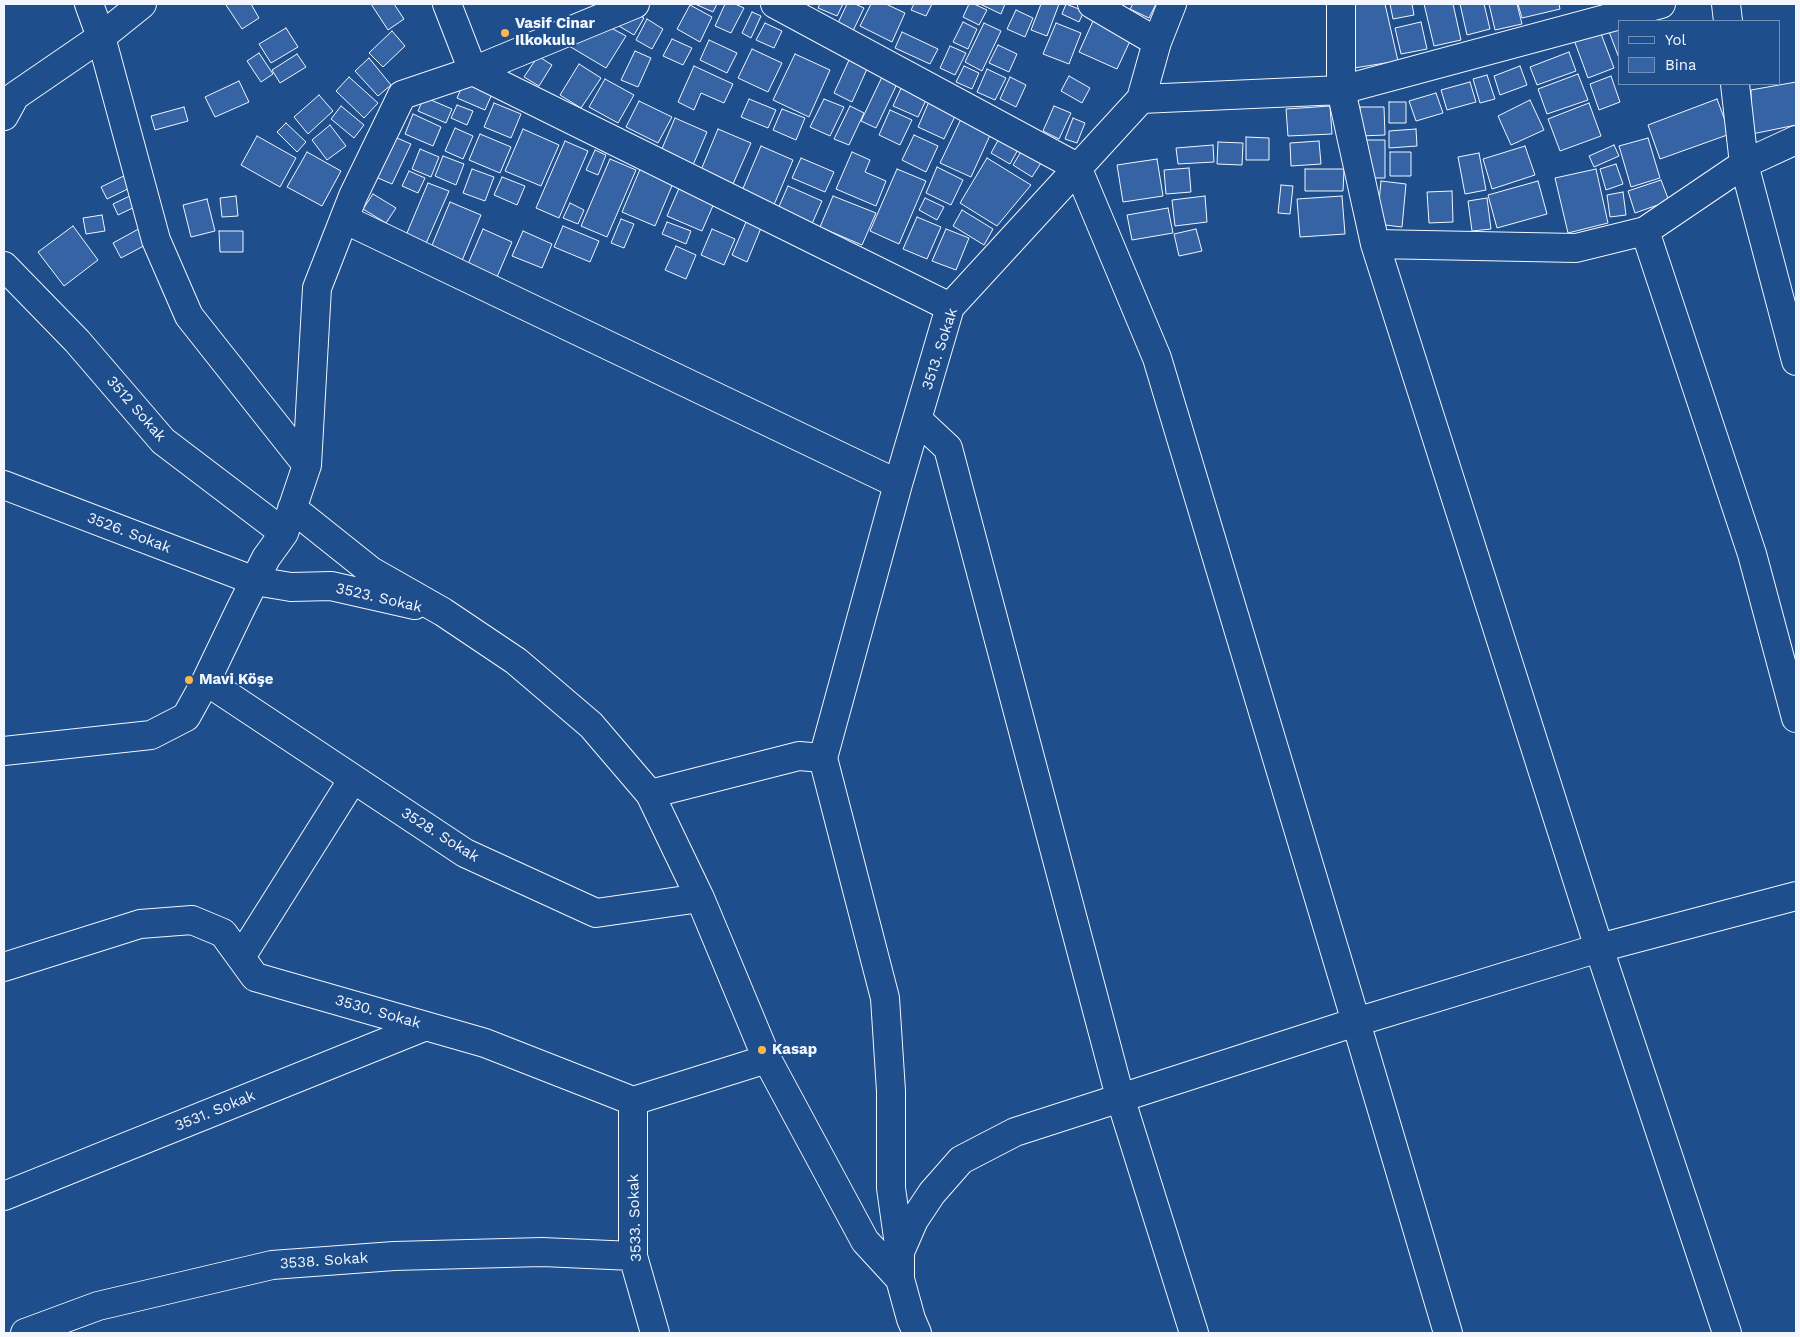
<!DOCTYPE html>
<meta charset="utf-8">
<style>
body{margin:0}
#map{position:relative;width:1800px;height:1337px;overflow:hidden;background:#1f4e8c;font-family:"Work Sans",sans-serif}
canvas{display:block}
.frame{position:absolute;inset:0;border:5px solid #f2f6ff;pointer-events:none}
.legend{position:absolute;left:1618px;top:20px;width:162px;height:65px;box-sizing:border-box;background:#1f4e8c;border:1px solid #7391ba;margin:0;padding:6px 9px;list-style:none;font-size:15px;color:#f2f6ff}
.legend li{display:flex;align-items:center;gap:10px;height:25px}
.legend b{width:25px;border:1px solid #7391ba}
</style>
<div id="map">
<canvas width="1800" height="1337"></canvas>
<div class="frame"></div>
<ul class="legend">
<li><b style="height:6px;background:#1f4e8c"></b>Yol</li>
<li><b style="height:14px;background:#3563a3"></b>Bina</li>
</ul>
</div>
<script>
const ctx = document.querySelector('canvas').getContext('2d');
ctx.lineJoin = 'round';
function fill(path, color) { ctx.fillStyle = color; ctx.fill(path, 'evenodd'); }
const poly = rows => new Path2D(rows.map(r => 'M' + r).join(''));
function stroke(path, color, width, dash) { ctx.strokeStyle = color; ctx.lineWidth = width; ctx.lineCap = dash ? 'butt' : 'round'; ctx.setLineDash(dash || []); ctx.stroke(path); }
function write(font, color, halo, rows, align = 'center') {
  ctx.font = font + ' "Work Sans",sans-serif'; ctx.lineWidth = 4; ctx.setLineDash([]); ctx.textBaseline = 'middle'; ctx.strokeStyle = halo; ctx.fillStyle = color; for (const [text, x, y, turn = 0] of rows) {
    ctx.save(); ctx.translate(x, y); ctx.rotate((+turn || 0) * Math.PI / 180); ctx.textAlign = isNaN(turn) ? turn : align; if (halo) ctx.strokeText(text, 0, 0); ctx.fillText(text, 0, 0); ctx.restore();
  }
}
const building = poly([
 [228,4,251,4,259,18,242,29,226,5,228,4],
 [371,4,394,4,404,19,388,30,371,4],
 [695,4,717,4,713,12,695,4],
 [725,4,735,4,744,8,731,33,715,26,725,4],
 [820,4,843,4,837,16,818,8,820,4],
 [847,4,855,4,864,8,852,33,837,25,847,4],
 [871,4,886,4,905,13,892,42,860,26,871,4],
 [914,4,932,4,926,16,911,10,914,4],
 [969,4,974,4,987,10,979,25,963,17,969,4],
 [980,4,1005,4,1001,14,980,4],
 [1041,4,1059,4,1047,36,1031,30,1041,4],
 [1066,4,1084,11,1079,22,1062,14,1066,4],
 [1133,4,1156,4,1149,18,1130,9,1133,4],
 [1354,4,1385,4,1398,61,1354,68,1354,4],
 [1390,4,1412,4,1414,15,1393,19,1390,4],
 [1424,4,1453,4,1461,40,1434,46,1424,4],
 [1460,4,1484,4,1490,29,1467,35,1460,4],
 [1489,4,1517,4,1522,24,1495,30,1489,4],
 [1518,4,1559,4,1560,9,1522,18,1518,4],
 [690,5,712,17,700,42,677,29,690,5],
 [1016,10,1033,18,1025,37,1007,29,1016,10],
 [633,12,644,18,634,35,614,23,633,12],
 [752,12,761,16,751,38,742,33,752,12],
 [647,19,663,29,652,49,636,40,647,19],
 [1093,21,1131,39,1117,69,1079,52,1093,21],
 [963,22,977,29,968,49,953,42,963,22],
 [1421,22,1427,49,1401,54,1395,28,1421,22],
 [602,23,626,36,606,68,569,46,602,23],
 [765,23,782,31,774,48,756,40,765,23],
 [984,23,1001,31,982,71,965,62,984,23],
 [1056,23,1081,33,1069,64,1043,54,1056,23],
 [1619,25,1619,58,1608,29,1619,25],
 [286,28,298,47,271,63,259,44,286,28],
 [392,31,405,46,383,67,369,53,392,31],
 [1600,31,1614,68,1588,78,1574,40,1600,31],
 [902,32,938,49,930,64,895,48,902,32],
 [672,39,692,48,683,65,663,56,672,39],
 [709,40,737,53,727,73,700,60,709,40],
 [998,45,1017,54,1009,72,989,63,998,45],
 [950,46,966,53,955,75,940,68,950,46],
 [752,49,782,63,768,92,738,78,752,49],
 [635,51,651,58,638,87,621,80,635,51],
 [1569,52,1576,71,1537,85,1530,67,1569,52],
 [259,53,273,74,261,82,247,61,259,53],
 [297,54,306,67,280,83,272,70,297,54],
 [795,54,830,70,809,117,773,100,795,54],
 [538,56,552,65,539,86,524,77,538,56],
 [369,58,391,85,378,96,355,71,369,58],
 [849,60,867,69,852,102,834,93,849,60],
 [579,64,601,78,581,108,560,95,579,64],
 [694,66,733,84,724,103,701,93,694,110,678,102,694,66],
 [964,66,979,73,972,89,956,82,964,66],
 [1520,66,1527,85,1500,95,1494,76,1520,66],
 [987,69,1006,78,995,100,977,92,987,69],
 [1578,74,1588,100,1547,114,1538,89,1578,74],
 [883,75,898,82,876,128,861,121,883,75],
 [1487,75,1495,99,1480,103,1473,79,1487,75],
 [1069,76,1090,88,1082,103,1061,91,1069,76],
 [1611,76,1620,102,1599,110,1590,84,1611,76],
 [349,77,378,103,364,118,336,91,349,77],
 [1010,77,1026,85,1016,107,1000,99,1010,77],
 [605,79,634,95,618,123,589,107,605,79],
 [239,81,249,102,215,117,205,97,239,81],
 [464,82,492,94,485,110,457,98,464,82],
 [1470,82,1476,102,1447,110,1441,90,1470,82],
 [1796,82,1796,125,1752,134,1751,90,1796,82],
 [903,84,928,96,918,117,893,106,903,84],
 [1436,93,1443,113,1416,121,1409,101,1436,93],
 [319,95,333,111,308,134,294,117,319,95],
 [424,97,452,109,446,123,418,111,424,97],
 [931,97,958,110,944,139,918,127,931,97],
 [749,99,776,110,768,128,741,117,749,99],
 [824,99,844,107,830,136,810,127,824,99],
 [1717,99,1730,134,1660,159,1648,125,1717,99],
 [1530,100,1544,130,1511,145,1498,116,1530,100],
 [639,101,672,117,658,143,626,127,639,101],
 [1389,102,1406,102,1406,123,1389,123,1389,102],
 [494,103,521,114,511,138,484,127,494,103],
 [1589,103,1601,136,1560,151,1548,119,1589,103],
 [457,105,473,111,467,125,451,118,457,105],
 [341,106,364,125,354,138,331,119,341,106],
 [850,106,864,113,849,145,834,139,850,106],
 [1054,106,1071,113,1059,139,1043,131,1054,106],
 [1330,106,1332,134,1288,136,1286,109,1330,106],
 [184,107,188,121,155,130,151,116,184,107],
 [1360,107,1384,107,1385,135,1360,136,1360,107],
 [782,109,805,118,796,140,773,130,782,109],
 [890,110,912,120,900,145,879,135,890,110],
 [413,114,441,127,433,146,405,134,413,114],
 [962,117,992,131,971,177,940,163,962,117],
 [675,118,707,132,693,165,661,151,675,118],
 [1073,118,1085,123,1077,143,1065,139,1073,118],
 [286,123,306,142,297,152,277,132,286,123],
 [330,125,346,146,327,160,312,140,330,125],
 [455,128,473,136,463,159,445,151,455,128],
 [523,129,559,145,541,186,505,171,523,129],
 [718,129,751,143,733,184,701,170,718,129],
 [1416,129,1417,146,1389,148,1389,131,1416,129],
 [480,134,511,147,500,173,469,160,480,134],
 [390,135,411,144,392,184,371,175,390,135],
 [914,135,938,146,926,172,902,160,914,135],
 [1001,135,1020,146,1010,164,991,153,1001,135],
 [257,136,296,158,280,187,241,165,257,136],
 [1246,137,1269,138,1269,160,1246,160,1246,137],
 [1648,138,1660,178,1631,187,1619,146,1648,138],
 [1365,140,1385,140,1385,178,1366,178,1365,140],
 [565,141,588,151,559,218,536,208,565,141],
 [1319,141,1321,164,1291,166,1290,143,1319,141],
 [1218,142,1243,143,1242,165,1217,164,1218,142],
 [1213,145,1214,162,1178,164,1176,148,1213,145],
 [1614,145,1619,156,1594,167,1589,156,1614,145],
 [761,146,793,160,773,207,741,193,761,146],
 [1525,146,1535,175,1492,189,1483,159,1525,146],
 [420,149,439,157,431,177,412,169,420,149],
 [595,150,606,155,598,175,586,170,595,150],
 [1022,150,1041,163,1032,177,1013,165,1022,150],
 [307,152,341,171,322,206,287,187,307,152],
 [852,152,870,160,865,172,886,181,876,206,836,189,852,152],
 [1390,152,1411,152,1411,176,1390,176,1390,152],
 [1479,153,1486,190,1465,194,1458,157,1479,153],
 [443,156,464,164,456,185,435,176,443,156],
 [801,158,834,172,825,192,792,178,801,158],
 [987,158,1031,185,997,226,960,203,987,158],
 [610,159,636,170,607,237,581,226,610,159],
 [1157,159,1163,196,1123,202,1117,165,1157,159],
 [1616,164,1623,184,1606,190,1600,169,1616,164],
 [641,167,674,181,655,226,622,212,641,167],
 [937,167,963,180,951,205,926,193,937,167],
 [1189,168,1191,192,1166,194,1164,170,1189,168],
 [472,169,494,177,485,201,463,193,472,169],
 [897,169,926,181,899,244,870,231,897,169],
 [1305,169,1344,169,1343,191,1305,191,1305,169],
 [1596,169,1608,223,1568,233,1555,178,1596,169],
 [409,171,425,178,418,193,402,186,409,171],
 [130,173,136,185,107,199,101,187,130,173],
 [502,177,525,186,517,205,494,195,502,177],
 [1661,180,1669,201,1635,213,1628,191,1661,180],
 [1381,181,1406,184,1402,227,1377,224,1381,181],
 [1538,181,1547,214,1497,228,1488,195,1538,181],
 [428,183,449,191,424,248,404,240,428,183],
 [1281,185,1293,186,1290,214,1278,213,1281,185],
 [680,186,715,201,702,231,667,216,680,186],
 [788,186,822,201,811,226,777,211,788,186],
 [1452,191,1453,222,1429,223,1427,192,1452,191],
 [1623,192,1626,215,1610,217,1607,195,1623,192],
 [136,193,141,204,118,215,113,204,136,193],
 [373,194,396,208,386,223,363,209,373,194],
 [236,196,238,216,222,217,220,198,236,196],
 [833,196,876,213,862,245,820,227,833,196],
 [1205,196,1207,222,1175,226,1172,200,1205,196],
 [1342,196,1345,234,1300,237,1297,199,1342,196],
 [925,198,944,207,937,220,919,210,925,198],
 [1487,198,1491,229,1472,231,1468,201,1487,198],
 [207,199,215,231,191,237,183,205,207,199],
 [450,202,481,215,461,263,430,250,450,202],
 [570,203,584,210,578,224,563,218,570,203],
 [1168,208,1173,233,1132,240,1127,215,1168,208],
 [962,210,993,229,984,245,953,226,962,210],
 [102,215,105,231,86,234,83,218,102,215],
 [917,217,941,227,927,259,903,249,917,217],
 [621,219,634,224,624,248,611,243,621,219],
 [667,222,691,231,686,244,662,234,667,222],
 [746,222,761,228,747,262,732,255,746,222],
 [73,226,98,260,64,286,38,252,73,226],
 [144,226,153,241,121,258,113,243,144,226],
 [563,226,599,241,590,262,554,247,563,226],
 [483,229,512,242,497,277,468,264,483,229],
 [712,229,735,239,724,265,701,255,712,229],
 [946,229,969,238,956,270,932,261,946,229],
 [1196,229,1202,251,1179,256,1174,234,1196,229],
 [219,231,243,231,243,252,220,252,219,231],
 [523,231,552,244,542,268,512,256,523,231],
 [676,246,696,255,686,279,665,270,676,246]
]);
const minor = poly([
 [89,4,101,37,156,240,189,316,307,465],
 [447,4,473,71,950,307],
 [775,4,1077,167,1157,358,1356,1022,1448,1333],
 [1092,4,1157,42],
 [1341,4,1341,90,1375,244,1599,948,1727,1333],
 [1726,4,1728,21],
 [1735,84,1744,164,1796,361],
 [1141,99,1341,90,1661,4],
 [4,116,15,96,101,37,142,4],
 [344,219,898,484],
 [1645,231,1752,554,1796,718],
 [1375,244,1576,248,1645,231,1744,164,1796,140],
 [4,266,77,341,163,441,284,533],
 [918,420,948,448,1120,1097,1194,1333],
 [4,485,255,581,291,587,331,586,415,605],
 [292,508,371,571,443,612,516,661,591,725,650,794,700,898,767,1059,865,1241,900,1279],
 [206,681,465,853,596,913,700,898],
 [4,751,151,735,186,717,206,681,240,610,266,558,284,533,307,465,317,288,353,196,402,95,473,71,635,4],
 [650,794,799,756,823,758],
 [241,957,353,779],
 [4,967,140,924,192,920,223,933,255,977,485,1043,633,1101,767,1059],
 [633,1101,633,1256,655,1333],
 [4,1196,426,1026],
 [900,1252,891,1188,891,1091,885,998,823,758,898,484,950,307,1141,99,1157,42,1172,4],
 [25,1333,98,1306,272,1265,394,1256,542,1252,633,1256],
 [917,1333,911,1319,900,1279,900,1252,914,1220,932,1193,961,1160,1015,1132,1356,1022,1599,948,1796,896]
]);
const markers = [
 [505,33,5,"#ffb74d"],
 [189,680,5,"#ffb74d"],
 [762,1050,5,"#ffb74d"]
];
const poiNames = [
 ["Vasif Cinar",515,24],
 ["Ilkokulu",515,41],
 ["Mavi Köşe",199,680],
 ["Kasap",772,1050]
];
const streetNames = [
 ["3513. Sokak",940,349,-72],
 ["3512 Sokak",136,409,49],
 ["3526. Sokak",129,533,21],
 ["3523. Sokak",379,598,13],
 ["3528. Sokak",440,835,32],
 ["3530. Sokak",378,1012,16],
 ["3531. Sokak",215,1111,-22],
 ["3533. Sokak",635,1218,-92],
 ["3538. Sokak",324,1261,-4]
];
fill(building, '#3563a3');
stroke(building, '#f2f6ff', 1);
stroke(minor, '#f2f6ff', 30);
stroke(minor, '#1f4e8c', 28);
for (const [x, y, r, color] of markers) { const dot = new Path2D(); dot.arc(x, y, r, 0, 2 * Math.PI); ctx.fillStyle = color; ctx.fill(dot); stroke(dot, '#1f4e8c', 2); }
write('bold 15px', '#f2f6ff', '#1f4e8c', poiNames, 'left');
write('15px', '#f2f6ff', '#1f4e8c', streetNames);
</script>
